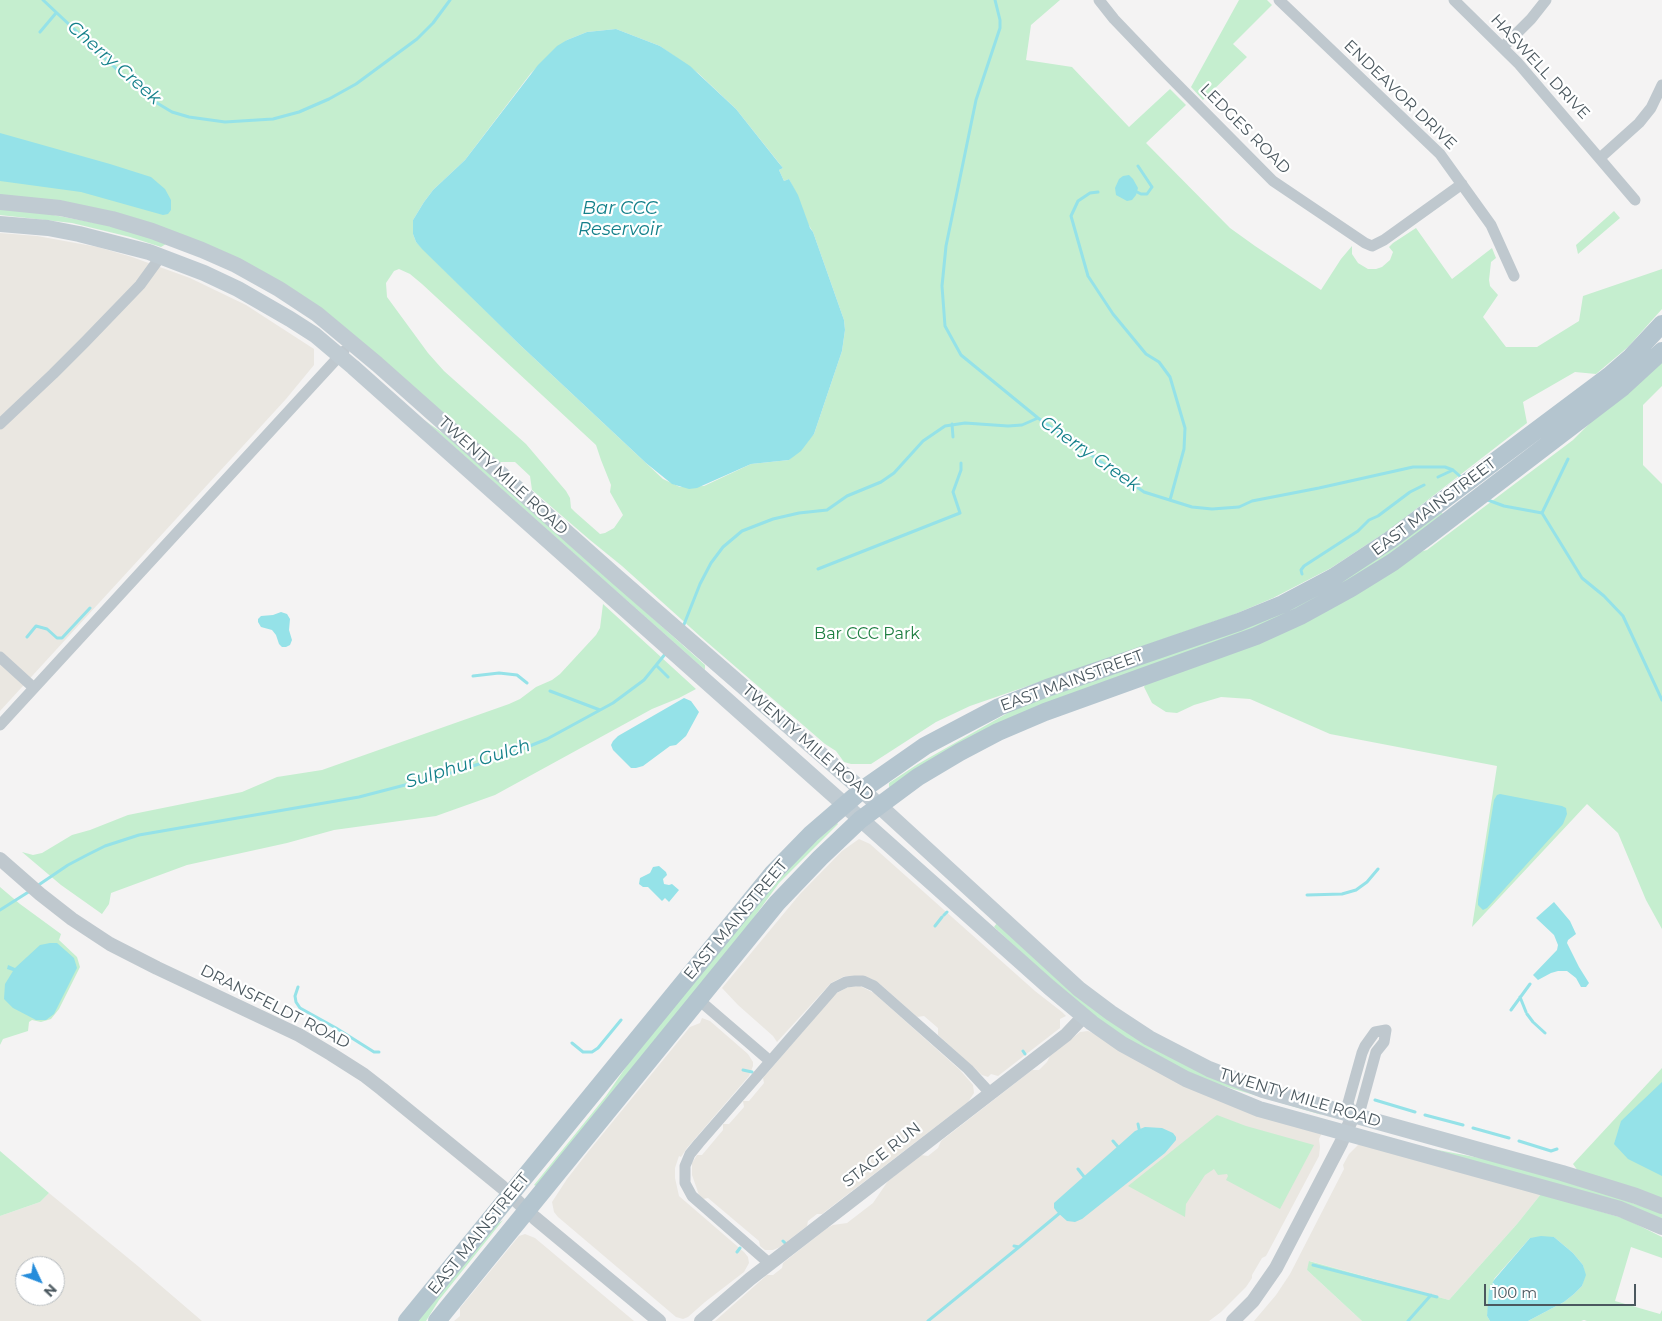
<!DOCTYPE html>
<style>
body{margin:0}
#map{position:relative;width:1662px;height:1321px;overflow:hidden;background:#f4f3f3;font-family:Montserrat,sans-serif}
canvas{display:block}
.north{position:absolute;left:15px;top:1256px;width:50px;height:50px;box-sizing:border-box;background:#fff;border:1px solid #b7bcbf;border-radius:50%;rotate:133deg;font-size:14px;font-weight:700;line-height:20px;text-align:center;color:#4b585f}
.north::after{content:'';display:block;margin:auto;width:18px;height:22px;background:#268ddb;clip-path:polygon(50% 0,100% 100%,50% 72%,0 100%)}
.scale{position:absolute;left:1484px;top:1284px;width:152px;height:22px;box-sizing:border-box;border:2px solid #4b585f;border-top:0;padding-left:6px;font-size:15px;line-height:18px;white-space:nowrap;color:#4b585f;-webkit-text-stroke:4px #fff;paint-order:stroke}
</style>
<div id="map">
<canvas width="1662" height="1321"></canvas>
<div class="north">N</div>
<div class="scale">100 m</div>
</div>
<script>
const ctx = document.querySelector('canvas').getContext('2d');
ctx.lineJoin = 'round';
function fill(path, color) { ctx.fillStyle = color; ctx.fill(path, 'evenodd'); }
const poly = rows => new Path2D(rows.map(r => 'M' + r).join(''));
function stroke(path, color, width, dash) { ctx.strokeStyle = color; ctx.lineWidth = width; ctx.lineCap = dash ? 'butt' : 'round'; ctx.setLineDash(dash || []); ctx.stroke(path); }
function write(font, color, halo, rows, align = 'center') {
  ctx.font = font + ' Montserrat,sans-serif'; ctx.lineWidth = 4.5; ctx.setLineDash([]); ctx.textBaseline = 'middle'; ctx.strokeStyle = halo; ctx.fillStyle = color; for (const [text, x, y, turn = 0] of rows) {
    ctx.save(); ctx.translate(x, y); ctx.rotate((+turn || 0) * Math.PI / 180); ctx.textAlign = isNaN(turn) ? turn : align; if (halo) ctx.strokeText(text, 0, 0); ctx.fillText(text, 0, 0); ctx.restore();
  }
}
const commercial = poly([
 [0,233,37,236,98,247,132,257,190,278,246,305,314,349,314,365,286,399,0,711],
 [859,839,870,844,1035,991,1062,1012,1066,1016,1060,1019,1060,1028,998,1076,991,1074,988,1077,982,1075,938,1035,938,1028,924,1016,917,1017,880,984,872,979,845,976,831,983,777,1042,773,1036,738,1005,722,988,800,894,842,851],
 [860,986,874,993,960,1070,973,1085,974,1093,968,1102,822,1214,817,1214,808,1221,807,1226,780,1247,773,1250,765,1250,760,1246,759,1241,708,1198,703,1199,699,1195,692,1175,692,1163,697,1155,702,1155,723,1130,723,1124,729,1124,744,1107,743,1101,749,1101,764,1083,763,1078,835,994,848,987],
 [702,1018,710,1021,748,1054,753,1062,753,1066,749,1076,687,1148,681,1157,679,1156,675,1168,675,1178,679,1196,744,1252,748,1257,749,1263,744,1272,705,1302,688,1317,683,1319,676,1317,558,1217,554,1212,552,1202,567,1179,588,1152,690,1027,700,1023],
 [1088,1031,1322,1133,1319,1139,1320,1147,1319,1156,1266,1256,1262,1258,1252,1275,1252,1278,1246,1287,1221,1312,1209,1321,715,1321,767,1275,773,1275,782,1268,783,1263,827,1228,833,1225,847,1223,873,1203,888,1181,921,1155,928,1156,938,1148,941,1141,1032,1070,1039,1070,1047,1062,1050,1056,1080,1032],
 [1358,1145,1365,1145,1541,1194,1517,1224,1449,1300,1310,1261,1307,1270,1362,1321,1254,1321,1276,1295,1290,1274,1344,1169,1343,1165,1349,1154],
 [49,1193,139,1267,202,1321,0,1321,0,1216,40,1202],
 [25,1266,55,1266,55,1296,25,1296],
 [525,1234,535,1238,634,1321,454,1321,460,1316,460,1308,519,1236]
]);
const green = poly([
 [0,0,1060,0,1031,25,1026,60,1072,67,1129,127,1170,89,1186,105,1146,143,1230,228,1255,246,1321,290,1341,259,1352,246,1352,254,1358,263,1368,269,1376,269,1382,267,1390,260,1393,252,1389,247,1393,243,1416,228,1452,279,1492,248,1496,258,1491,262,1489,280,1490,286,1498,295,1483,317,1506,347,1537,347,1579,321,1583,296,1662,269,1662,309,1628,347,1596,374,1575,372,1523,402,1527,423,1389,530,1331,568,1273,598,1233,615,970,706,936,722,871,764,851,764,844,762,836,751,825,744,701,637,622,566,590,540,532,490,530,476,515,462,501,462,499,464,231,256,0,197],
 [616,29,660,46,698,73,736,109,783,168,779,170,784,181,789,179,797,195,808,224,813,232,844,320,845,330,842,351,814,434,789,460,751,464,704,486,680,487,663,479,519,344,423,249,416,242,413,234,413,220,424,202,433,190,465,160,531,73,567,40,587,32],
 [399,269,410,274,422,284,596,445,601,460,611,485,610,492,623,515,614,528,605,533,600,534,575,512,571,508,570,498,566,491,526,444,444,371,428,353,387,297,386,283,394,271],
 [1239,0,1267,0,1272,5,1233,44,1247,57,1203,100,1191,87],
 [0,210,27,210,122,228,166,244,161,247,130,237,72,223,0,215],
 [1614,211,1620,218,1578,254,1576,245],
 [1662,362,1662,386,1643,405,1643,465,1662,484,1662,929,1646,900,1618,833,1587,804,1472,927,1497,766,1330,734,1250,699,1221,697,1194,705,1177,713,1166,712,1152,703,1144,687,1145,685,1419,552,1427,550,1573,440,1599,414],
 [424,420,457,443,705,665,705,670],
 [1440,511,1444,515,1402,548,1302,608,891,788,889,787,889,783,918,764,1027,702,1219,636],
 [603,604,696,689,679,698,652,709,495,795,436,816,334,830,287,843,187,865,111,893,109,904,102,914,61,885,22,852,33,855,42,853,72,835,90,830,128,815,242,792,277,777,322,770,509,704,520,699,536,687,552,680,560,674,596,635,600,628],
 [837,823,838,824,779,883,726,956,536,1186,534,1185,606,1096,628,1064,790,864],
 [0,887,20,904,61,934,59,940,77,957,80,967,59,1009,51,1019,41,1022,32,1020,29,1022,28,1031,3,1039,0,1045],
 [997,923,1095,1009,1322,1115,1210,1082,1194,1076,1128,1040,1076,1003,994,927],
 [1662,1068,1662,1200,1578,1171,1573,1164],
 [1217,1115,1246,1126,1314,1145,1280,1209,1226,1180,1228,1176,1227,1174,1218,1175,1214,1169,1205,1175,1186,1204,1185,1217,1128,1186],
 [1433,1149,1485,1159,1573,1183,1662,1213,1662,1219],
 [0,1151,49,1193,40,1202,0,1216],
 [1541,1194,1626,1219,1662,1237,1662,1258,1631,1247,1615,1301,1660,1314,1662,1310,1662,1321,1587,1321,1584,1320,1581,1321,1528,1321,1564,1302,1574,1294,1582,1286,1585,1275,1583,1265,1573,1253,1554,1237,1530,1238,1494,1279,1487,1316,1490,1321,1362,1321,1307,1270,1309,1261,1449,1300,1517,1224],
 [503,1220,439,1300,426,1321,416,1321,493,1227]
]);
const water = poly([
 [616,29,660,46,690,66,736,109,778,162,783,168,779,170,784,181,789,179,798,195,810,228,813,232,844,320,845,330,842,351,814,434,801,451,789,460,751,464,697,488,689,489,672,484,646,463,519,344,422,249,416,242,413,234,413,220,424,202,433,190,465,160,538,65,557,46,567,40,587,32],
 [0,133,110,164,151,177,165,189,171,200,171,210,168,214,163,215,81,192,0,181],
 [1129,175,1133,179,1138,188,1136,195,1132,200,1127,201,1116,195,1115,188,1119,179,1123,176],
 [281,612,287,614,290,619,289,630,292,640,290,645,286,647,282,647,279,644,276,635,272,630,261,627,258,622,258,619,261,616,273,615],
 [684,698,691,701,699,712,686,736,676,745,670,746,643,766,636,768,631,768,613,750,611,745,613,741,618,736],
 [1500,794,1562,806,1566,808,1567,814,1563,824,1487,908,1483,910,1478,905,1478,900,1494,800,1497,795],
 [659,866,666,872,667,875,663,879,664,884,669,885,672,884,679,890,669,902,665,898,662,901,648,887,643,887,639,884,640,878,650,873,653,867],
 [1554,902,1570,921,1576,934,1568,940,1567,943,1579,967,1589,983,1586,987,1581,987,1576,978,1567,971,1558,971,1551,973,1538,980,1533,975,1557,950,1558,945,1554,935,1536,918],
 [50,943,57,943,74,958,77,968,54,1014,46,1020,36,1020,13,1008,4,999,5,984,13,971,7,969,8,965,15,968,40,945],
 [1662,1082,1662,1176,1628,1159,1614,1144,1621,1121],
 [1145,1127,1162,1128,1173,1133,1176,1137,1176,1140,1165,1153,1082,1219,1075,1222,1067,1221,1057,1212,1054,1208,1054,1203,1135,1131],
 [1541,1236,1554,1237,1573,1253,1583,1265,1586,1275,1582,1286,1574,1294,1564,1302,1528,1321,1490,1321,1487,1316,1489,1290,1494,1280,1530,1238]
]);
const stream = poly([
 [43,0,141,92,157,103,172,112,189,117,225,122,273,119,299,112,329,99,356,84,417,39,433,23,450,0],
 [995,0,1000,20,1000,28,976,100,946,246,942,286,945,326,961,355,1038,418,1144,492,1192,507,1212,509,1239,507,1252,501,1319,488,1413,467,1445,467,1453,470,1462,478],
 [40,32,56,13],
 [1135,191,1141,194,1147,194,1152,187,1138,166],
 [1098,192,1090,193,1078,201,1071,216,1088,276,1113,314,1146,354,1159,362,1170,377,1185,428,1184,449,1170,500],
 [952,424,953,437],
 [1438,477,1453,470],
 [1485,499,1504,506,1542,513,1582,578,1604,596,1623,616,1662,700],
 [1542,513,1568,459],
 [818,569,960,513,953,492,961,470,961,463],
 [1302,574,1301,570,1304,566,1358,531,1369,520,1378,516,1410,492,1424,485],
 [683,627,700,584,711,563,723,547,742,531,773,519,799,513,827,510,847,496,881,482,894,473,923,441,945,426,965,423,1008,426,1022,425,1038,418],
 [27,637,36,626,47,629,57,638,62,638,90,608],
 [657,666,668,677],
 [473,676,499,673,517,675,527,683],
 [550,691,600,710],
 [37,886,68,865,87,855,105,846,139,835,359,797,451,773,510,754,547,739,613,703,644,680,666,653],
 [1307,895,1342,894,1356,890,1367,882,1378,869],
 [0,910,30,891],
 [944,915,947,912],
 [935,926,942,917],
 [298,987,295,996,296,1002,300,1008,336,1028,374,1052,379,1052],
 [1520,997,1526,1012],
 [1511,1010,1530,984],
 [1527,1014,1533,1022,1545,1033],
 [572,1043,583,1052,592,1052,598,1048,621,1020],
 [1023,1051,1025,1054],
 [743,1070,752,1072],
 [1375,1100,1415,1112],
 [1425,1115,1463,1125],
 [1138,1124,1140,1133],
 [1473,1128,1509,1138],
 [1113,1141,1119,1148],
 [1519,1141,1551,1151,1557,1149],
 [1078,1169,1085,1178],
 [783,1241,785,1243],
 [1014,1246,1019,1247,1061,1212],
 [737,1252,740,1248],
 [1313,1265,1437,1297],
 [928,1321,1019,1247],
 [1408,1321,1431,1295]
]);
const minor = poly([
 [1099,0,1114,19,1160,67,1273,181,1365,243,1372,246,1384,240,1462,184],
 [1279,0,1440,154,1491,225,1514,276],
 [1454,0,1518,63,1635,200],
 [1503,47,1531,19,1546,0],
 [1600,158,1639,123,1651,108,1662,85],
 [0,424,53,374,85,342,140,285,161,256],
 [0,657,34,688],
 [0,725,344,351],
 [699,1000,770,1061],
 [1386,1030,1384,1042,1376,1052,1361,1107,1353,1116,1348,1103,1362,1053,1365,1046,1375,1032,1386,1030],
 [770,1264,692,1196,685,1183,685,1166,690,1154,699,1143,834,988,846,982,855,981,863,981,874,986,968,1069,990,1093]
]);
const tertiary = poly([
 [0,859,40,894,72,919,110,944,157,968,299,1035,331,1054,364,1075,382,1089,502,1187,535,1218,659,1321],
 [701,1321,750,1279,1066,1035,1084,1016],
 [1233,1321,1253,1301,1276,1268,1341,1143,1353,1116]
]);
const secondary = poly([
 [0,202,60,208,112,219,152,231,202,250,236,265,279,289,317,314,377,364,617,577,862,790,1079,989,1111,1013,1149,1038,1209,1069,1263,1090,1562,1173,1636,1196,1662,1206],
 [0,224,48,228,79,234,149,252,204,273,238,289,290,319,315,335,353,367,1049,987,1092,1023,1122,1044,1186,1079,1259,1109,1595,1202,1620,1209,1662,1227]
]);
const primary = poly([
 [407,1321,773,873,811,834,862,790,925,746,999,707,1047,688,1239,622,1283,604,1334,577,1390,540,1609,376,1631,357,1662,324],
 [437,1321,777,903,820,858,860,820,918,777,960,752,998,732,1045,712,1256,636,1300,616,1351,588,1393,562,1428,536,1623,387,1662,351]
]);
const streetNames = [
 ["HASWELL DRIVE",1540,67,47],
 ["ENDEAVOR DRIVE",1400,95,44],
 ["LEDGES ROAD",1245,129,45],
 ["TWENTY MILE ROAD",503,476,42],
 ["EAST MAINSTREET",1434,507,-37],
 ["EAST MAINSTREET",1072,681,-20],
 ["TWENTY MILE ROAD",808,743,41],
 ["EAST MAINSTREET",736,920,-50],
 ["DRANSFELDT ROAD",275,1007,27],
 ["TWENTY MILE ROAD",1300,1098,17],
 ["STAGE RUN",882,1155,-38],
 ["EAST MAINSTREET",479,1234,-51]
];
const parkNames = [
 ["Bar CCC Park",867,634]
];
const waterNames = [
 ["Cherry Creek",114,63,41],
 ["Bar CCC",620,209],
 ["Reservoir",620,230],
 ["Cherry Creek",1090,454,35],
 ["Sulphur Gulch",468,764,-17]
];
fill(commercial, '#eae7e1');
fill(green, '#c5eecf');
fill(water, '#95e2e8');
stroke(stream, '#95e2e8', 3);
stroke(minor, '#bfc8ce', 11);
stroke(tertiary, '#bfc8ce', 14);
stroke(secondary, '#c0cbd2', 16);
stroke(primary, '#b4c5cf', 18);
write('16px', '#4b585f', '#fff', streetNames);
write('16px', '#1e7e41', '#fff', parkNames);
write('italic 18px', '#14808a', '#fff', waterNames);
</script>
